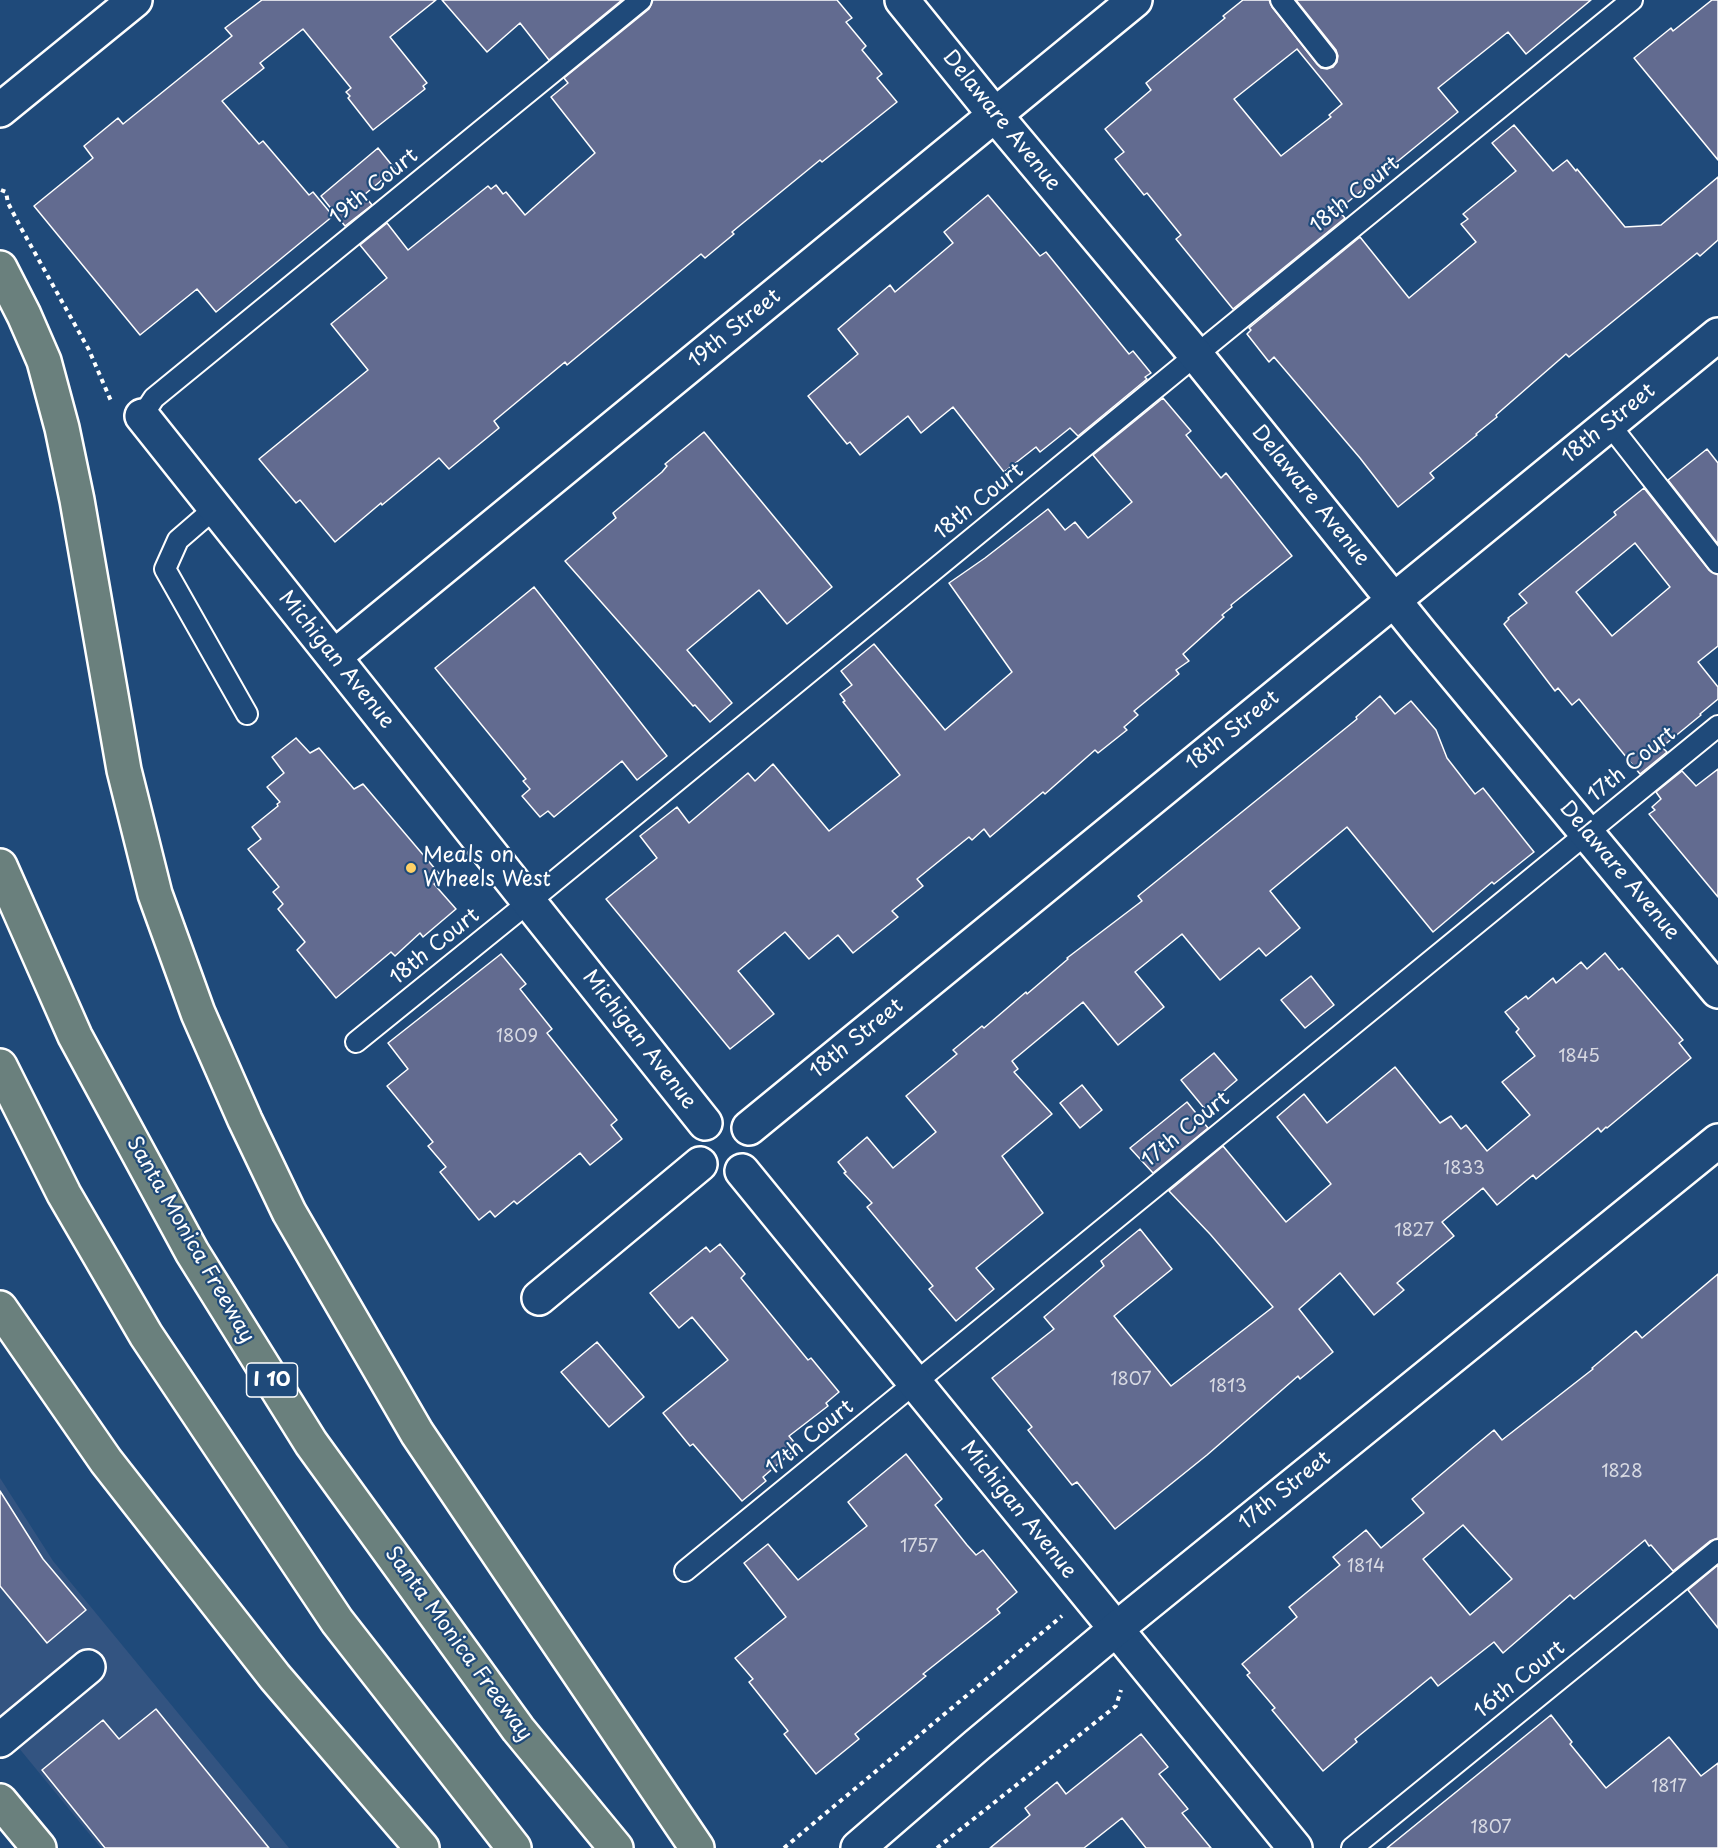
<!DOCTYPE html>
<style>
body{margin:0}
canvas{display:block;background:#1f4a7a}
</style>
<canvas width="1718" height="1848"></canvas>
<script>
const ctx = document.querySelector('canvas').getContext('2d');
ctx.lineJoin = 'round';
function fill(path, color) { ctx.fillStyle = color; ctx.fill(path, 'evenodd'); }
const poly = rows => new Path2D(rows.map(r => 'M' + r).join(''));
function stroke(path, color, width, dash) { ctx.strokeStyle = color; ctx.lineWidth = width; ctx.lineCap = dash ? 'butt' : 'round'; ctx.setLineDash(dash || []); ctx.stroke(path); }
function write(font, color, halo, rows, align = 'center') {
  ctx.font = font + ' "Playpen Sans",sans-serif'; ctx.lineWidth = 4.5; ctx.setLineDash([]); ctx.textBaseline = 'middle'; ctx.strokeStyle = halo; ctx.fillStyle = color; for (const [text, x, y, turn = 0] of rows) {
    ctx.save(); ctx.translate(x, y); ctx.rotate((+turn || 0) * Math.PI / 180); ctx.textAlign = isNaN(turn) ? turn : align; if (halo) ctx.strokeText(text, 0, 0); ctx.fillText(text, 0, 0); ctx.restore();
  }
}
const built = poly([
 [0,1478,53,1561,289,1848,101,1848,0,1725]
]);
const building = poly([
 [262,0,436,0,390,37,427,83,423,86,425,89,373,130,348,98,350,96,346,92,351,88,303,29,260,63,264,68,222,101,259,144,263,141,309,195,313,192,333,216,216,312,197,289,140,335,34,206,93,158,84,146,118,118,123,124,232,36,225,28,262,0],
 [442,0,622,0,549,60,520,23,487,52,442,0],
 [653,0,837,0,852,18,846,22,866,46,862,50,882,74,877,78,897,102,822,162,820,160,738,227,732,232,734,234,705,258,701,254,567,365,565,362,494,421,499,428,449,469,439,458,382,505,381,503,335,542,300,500,296,503,259,459,368,370,331,324,387,278,360,245,387,223,408,250,488,186,491,189,496,185,503,194,506,192,525,215,595,153,551,97,568,83,564,78,649,9,653,0],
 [1243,0,1269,0,1272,7,1317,64,1321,68,1327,69,1333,67,1337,62,1338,56,1336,50,1296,0,1591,0,1526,54,1508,32,1438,88,1458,112,1338,210,1345,218,1233,309,1176,239,1181,235,1147,193,1144,195,1115,159,1124,152,1105,129,1151,90,1146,83,1225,18,1223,16,1243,0],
 [1297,49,1342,104,1329,115,1331,117,1281,156,1234,99,1297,49],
 [1712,0,1718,0,1718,160,1634,58,1671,28,1673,31,1712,0],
 [1514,125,1553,171,1567,160,1576,171,1577,169,1625,227,1661,225,1718,177,1718,240,1700,256,1697,253,1569,357,1566,354,1496,415,1497,417,1476,434,1477,435,1430,473,1434,478,1398,507,1360,458,1274,357,1269,362,1247,334,1251,330,1249,328,1360,237,1409,298,1476,242,1461,224,1468,219,1463,214,1516,171,1492,143,1514,125],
 [378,148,395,169,364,195,372,205,345,226,321,196,378,148],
 [988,195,1040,256,1046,252,1129,354,1133,351,1151,373,1145,377,1147,379,1078,436,1070,428,1040,452,1036,447,1004,472,953,407,921,433,908,416,860,455,850,442,847,444,808,396,858,354,838,329,890,285,895,292,953,243,944,232,988,195],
 [1163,398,1191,431,1186,435,1221,478,1226,473,1292,556,1231,605,1232,607,1222,615,1224,617,1183,654,1189,661,1176,670,1179,674,1134,711,1138,715,1124,727,1127,730,1098,753,1095,750,1045,794,1043,792,990,837,984,829,972,840,969,837,917,879,923,886,892,911,898,917,853,953,838,935,809,959,785,932,738,971,774,1014,730,1049,606,899,657,858,640,836,677,807,689,823,748,773,755,781,773,764,829,831,900,775,843,702,845,701,840,694,852,685,841,671,874,644,945,730,1012,672,949,583,985,558,1048,509,1065,530,1075,522,1088,538,1132,502,1093,455,1163,398],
 [704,432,832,587,787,624,759,590,687,650,732,703,710,722,695,705,693,706,565,561,616,518,613,513,662,472,667,466,665,464,704,432],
 [1707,449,1718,463,1718,544,1668,480,1707,449],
 [1644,488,1709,570,1718,575,1718,646,1698,662,1718,687,1718,699,1700,714,1701,715,1662,747,1667,752,1640,774,1579,699,1572,705,1558,688,1555,691,1504,624,1509,619,1508,618,1527,603,1519,594,1616,515,1614,512,1644,488],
 [1635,543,1670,587,1612,636,1576,592,1635,543],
 [534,587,667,756,637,780,622,761,554,817,548,811,540,817,522,796,530,789,523,781,526,779,435,668,534,587],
 [1380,696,1395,714,1411,701,1436,730,1447,758,1475,794,1483,788,1534,852,1494,884,1492,882,1433,932,1347,827,1270,891,1300,928,1266,956,1259,948,1220,980,1182,934,1135,972,1164,1007,1118,1045,1083,1002,1012,1061,1018,1069,1014,1072,1052,1114,1002,1156,1043,1213,976,1268,994,1289,956,1321,929,1289,933,1286,867,1207,872,1203,844,1173,846,1172,838,1162,867,1137,893,1168,936,1132,906,1096,957,1054,953,1050,982,1026,984,1028,1026,992,1027,994,1068,959,1067,958,1142,901,1138,896,1357,719,1356,717,1380,696],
 [296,738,310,753,319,748,354,789,363,784,442,877,434,884,456,909,423,937,420,933,395,956,391,952,336,998,297,950,305,942,278,909,283,904,273,892,279,887,248,849,261,839,252,827,278,806,277,804,280,802,267,787,284,773,272,757,296,738],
 [1718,769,1718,897,1649,814,1655,810,1652,807,1661,799,1656,792,1682,771,1696,786,1718,769],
 [1605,953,1619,970,1622,968,1683,1040,1679,1043,1691,1058,1607,1128,1606,1127,1601,1132,1598,1128,1536,1179,1533,1175,1497,1205,1483,1188,1442,1222,1454,1236,1397,1283,1404,1290,1374,1315,1340,1273,1299,1309,1333,1352,1300,1379,1298,1376,1207,1455,1115,1529,1077,1482,1072,1485,1028,1430,1032,1427,992,1378,1054,1329,1044,1317,1104,1266,1101,1261,1140,1229,1172,1269,1114,1316,1171,1386,1273,1307,1210,1234,1169,1191,1223,1146,1286,1222,1331,1184,1277,1117,1304,1094,1327,1123,1395,1067,1440,1123,1451,1116,1461,1129,1466,1125,1487,1151,1530,1115,1502,1082,1535,1056,1516,1032,1519,1029,1505,1012,1526,996,1528,999,1553,978,1556,983,1581,962,1587,969,1605,953],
 [501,954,526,984,520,989,552,1029,547,1033,617,1120,611,1125,622,1139,590,1165,580,1153,517,1204,514,1201,495,1217,490,1211,479,1220,440,1172,446,1167,428,1146,433,1142,387,1086,408,1069,388,1043,501,954],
 [1311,976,1334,1005,1305,1028,1281,1000,1311,976],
 [1214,1053,1237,1080,1204,1108,1181,1080,1214,1053],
 [1082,1085,1102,1110,1080,1128,1060,1103,1082,1085],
 [1187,1102,1208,1128,1153,1173,1130,1148,1187,1102],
 [720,1244,745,1274,741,1278,808,1360,811,1358,839,1392,826,1403,828,1406,789,1436,798,1447,763,1477,766,1481,742,1501,693,1444,690,1446,663,1413,728,1360,692,1317,679,1328,650,1293,706,1247,710,1252,720,1244],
 [1718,1274,1718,1538,1710,1541,1673,1571,1651,1545,1649,1546,1645,1540,1574,1599,1570,1595,1503,1653,1494,1642,1438,1686,1431,1677,1355,1739,1357,1742,1323,1771,1272,1710,1275,1708,1247,1675,1250,1673,1242,1664,1297,1617,1289,1607,1340,1565,1333,1557,1366,1530,1381,1548,1424,1513,1412,1499,1470,1450,1494,1430,1502,1440,1593,1369,1592,1368,1636,1331,1642,1338,1718,1274],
 [1463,1525,1512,1579,1470,1615,1423,1559,1463,1525],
 [597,1342,644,1397,609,1427,561,1372,597,1342],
 [906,1454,942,1499,935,1505,967,1545,976,1555,983,1550,1017,1592,997,1609,1000,1613,923,1674,926,1676,855,1734,859,1739,816,1774,784,1734,788,1731,749,1682,753,1679,735,1658,786,1617,744,1563,768,1544,798,1580,867,1526,848,1502,906,1454],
 [0,1491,43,1559,86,1610,47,1643,0,1586,0,1491],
 [1718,1565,1718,1628,1688,1590,1718,1565],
 [156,1709,269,1848,105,1848,42,1770,103,1720,119,1739,156,1709],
 [1551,1715,1572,1742,1570,1744,1606,1788,1669,1737,1701,1776,1718,1763,1718,1848,1387,1848,1551,1715],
 [1141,1734,1168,1767,1159,1774,1188,1809,1182,1813,1211,1848,1146,1848,1122,1818,1084,1848,990,1848,1030,1815,1025,1808,1057,1782,1066,1794,1141,1734]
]);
const path = poly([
 [1,190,6,192,8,203,21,228,89,350,111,401],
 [784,1848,1062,1616],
 [937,1848,1116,1706,1121,1690]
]);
const lane = poly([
 [1281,0,1326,57],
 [142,416,154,398,641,0],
 [1609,424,1718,563],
 [215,508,178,540,165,569,247,714],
 [356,1042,529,902,1196,355,1632,0],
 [685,1571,1718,726],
 [1352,1848,1718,1550]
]);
const street = poly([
 [902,0,995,115,1196,355,1421,634,1718,991],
 [142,416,705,1123],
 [334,657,1135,0],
 [749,1128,1718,335],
 [742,1171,1295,1848],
 [539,1298,700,1164],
 [0,1740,88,1667]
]);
const secondary = poly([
 [0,110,135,0],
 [858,1848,976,1746,1116,1629,1718,1141]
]);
const primary = poly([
 [0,1801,39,1848]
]);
const highway = poly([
 [0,268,24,315,44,361,62,428,77,500,124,770,155,894,198,1013,245,1120,289,1212,417,1433,697,1848],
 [0,866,75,1036,192,1252,311,1443,518,1729,616,1848],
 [0,1066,64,1194,146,1335,337,1621,514,1848],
 [0,1308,106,1461,275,1677,422,1848]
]);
const markers = [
 [411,868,6,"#ffd166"]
];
const numberNames = [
 ["1809",517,1037],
 ["1845",1579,1057],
 ["1833",1464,1169],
 ["1827",1414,1231],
 ["1807",1131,1380],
 ["1813",1228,1387],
 ["1828",1622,1472],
 ["1757",919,1547],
 ["1814",1366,1567],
 ["1817",1669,1787],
 ["1807",1491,1828]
];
const shields = [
 [272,1380,51]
];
const shieldNames = [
 ["I 10",272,1380]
];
const streetNames = [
 ["Delaware Avenue",1001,121,51],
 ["19th Court",374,187,-39],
 ["18th Court",1355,195,-39],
 ["19th Street",735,329,-39],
 ["18th Street",1609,424,-39],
 ["Delaware Avenue",1310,496,51],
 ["18th Court",979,502,-39],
 ["Michigan Avenue",336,660,51],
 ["18th Street",1233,731,-39],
 ["17th Court",1632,765,-39],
 ["Delaware Avenue",1619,871,50],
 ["18th Court",435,947,-39],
 ["18th Street",857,1039,-39],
 ["Michigan Avenue",639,1040,52],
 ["17th Court",1186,1130,-39],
 ["Santa Monica Freeway",190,1240,60],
 ["17th Court",810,1438,-39],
 ["17th Street",1285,1491,-39],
 ["Michigan Avenue",1018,1510,51],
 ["Santa Monica Freeway",458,1644,54],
 ["16th Court",1520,1680,-39]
];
const poiNames = [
 ["Meals on",423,856],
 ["Wheels West",423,880]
];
fill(built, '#335481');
fill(building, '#626b90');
stroke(building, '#fff', 1.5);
stroke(lane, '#fff', 24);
stroke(street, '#fff', 38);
stroke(secondary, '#fff', 38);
stroke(primary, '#fff', 38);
stroke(highway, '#fff', 38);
stroke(path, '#fff', 4, [4.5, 4.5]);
stroke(lane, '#1f4a7a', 20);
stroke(street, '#1f4a7a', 33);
stroke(secondary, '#1f4a7a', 33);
stroke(primary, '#6a807d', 33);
stroke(highway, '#6a807d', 33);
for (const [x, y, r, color] of markers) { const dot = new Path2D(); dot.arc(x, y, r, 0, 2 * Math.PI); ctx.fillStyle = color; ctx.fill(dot); stroke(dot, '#1f4a7a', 2); }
write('18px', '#d8dae3', null, numberNames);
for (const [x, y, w] of shields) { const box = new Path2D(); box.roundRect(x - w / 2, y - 17, w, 34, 4.5); ctx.fillStyle = '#1f4a7a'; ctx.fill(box); stroke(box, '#fff', 1.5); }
write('bold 20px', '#fff', null, shieldNames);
write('21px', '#fff', '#1f4a7a', streetNames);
write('21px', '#fff', '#1f4a7a', poiNames, 'left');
</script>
